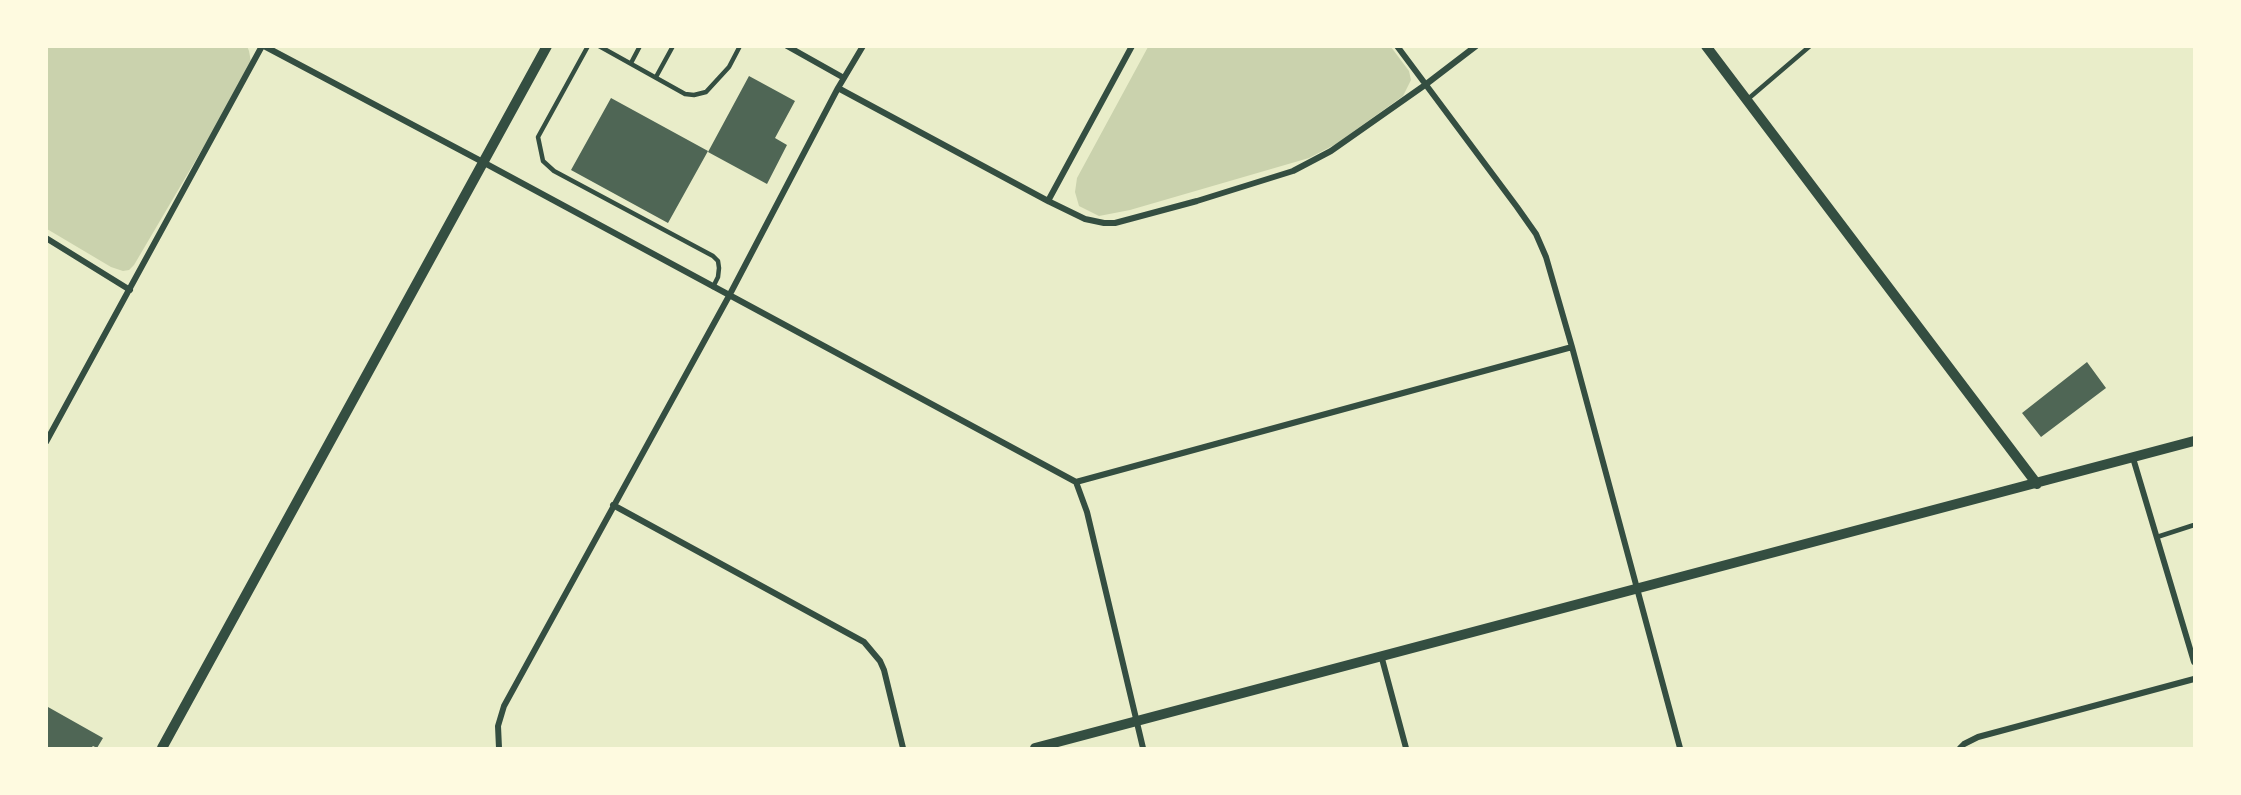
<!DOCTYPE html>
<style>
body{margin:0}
#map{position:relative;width:2241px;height:795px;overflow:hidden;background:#e9edc9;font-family:Commissioner,sans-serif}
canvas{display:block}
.frame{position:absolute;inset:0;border:48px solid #fefae0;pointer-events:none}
</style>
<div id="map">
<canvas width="2241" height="795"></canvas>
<div class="frame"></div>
</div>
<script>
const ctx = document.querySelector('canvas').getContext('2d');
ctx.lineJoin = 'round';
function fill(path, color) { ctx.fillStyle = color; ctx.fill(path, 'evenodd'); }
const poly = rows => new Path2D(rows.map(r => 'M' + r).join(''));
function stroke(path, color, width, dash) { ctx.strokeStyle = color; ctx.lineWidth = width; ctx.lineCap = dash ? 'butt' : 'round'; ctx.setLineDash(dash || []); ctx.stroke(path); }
const green = poly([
 [50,46,247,46,249,51,251,62,247,73,134,265,129,270,123,271,111,267,47,229,46,49],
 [1148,47,1391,47,1409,71,1411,80,1403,96,1336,144,1309,158,1130,210,1099,216,1079,206,1075,192,1077,178]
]);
const building = poly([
 [749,76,795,101,775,138,787,145,767,184,708,152],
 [611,98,708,151,668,223,571,170],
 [2087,362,2106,388,2041,437,2022,413],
 [48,707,103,738,97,748,93,746,91,748,46,748,46,710]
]);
const service = poly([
 [588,46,538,137,543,161,554,171,713,256,718,261,719,268,718,277,713,287],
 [599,46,685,94,694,95,706,92,729,67,740,46],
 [631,63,640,46],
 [656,77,673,46],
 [1748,99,1810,46],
 [2157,537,2194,525]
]);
const minor = poly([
 [264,46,479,160,1076,482,1087,512,1143,748],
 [787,46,844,78],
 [1397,46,1517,207,1536,234,1546,257,1572,347,1680,748],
 [838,88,1048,201,1085,219,1104,223,1115,223,1197,201,1293,171,1331,151,1425,85,1476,46],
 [1048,201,1132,46],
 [46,238,130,290],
 [46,442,262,46],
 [2133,458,2194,662],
 [1076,482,1572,347],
 [613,505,864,642,880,661,884,670,903,748],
 [1381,655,1406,748],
 [499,748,498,726,504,706,729,296,838,88,863,46],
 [1960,748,1964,744,1978,737,2194,679]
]);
const tertiary = poly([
 [1706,46,2037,484],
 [162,748,547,46],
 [1035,748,2194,441]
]);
fill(green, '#cad2ad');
fill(building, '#4f6655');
stroke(service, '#344e41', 4.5);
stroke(minor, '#344e41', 6);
stroke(tertiary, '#344e41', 10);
</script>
